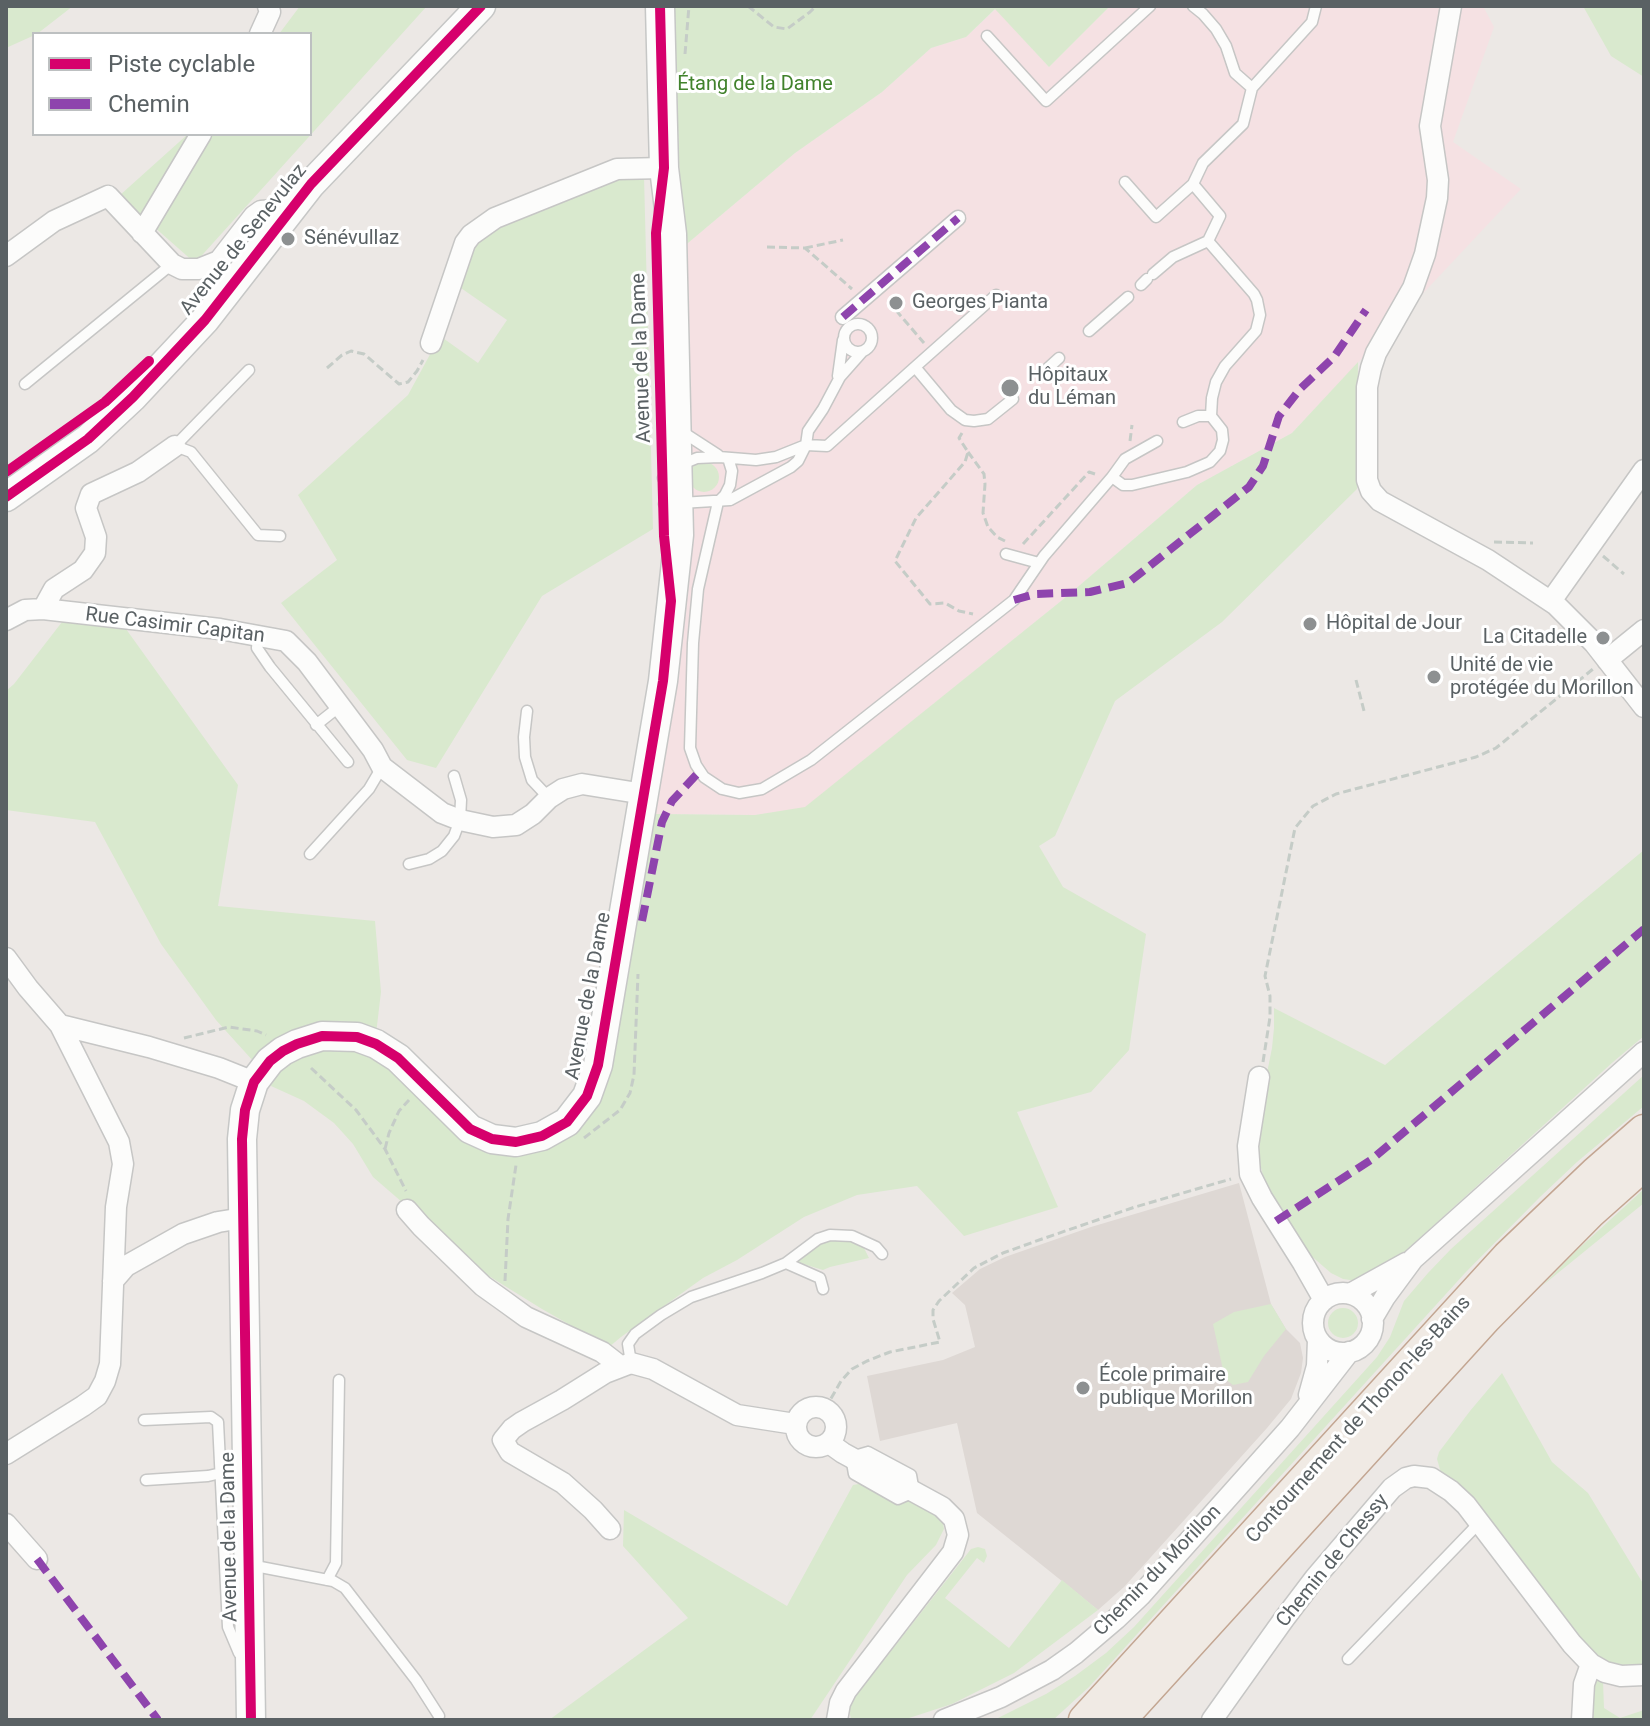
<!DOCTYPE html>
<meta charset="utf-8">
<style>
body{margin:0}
#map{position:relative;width:1650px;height:1726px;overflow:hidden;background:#ece8e5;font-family:Roboto,sans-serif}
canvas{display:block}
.frame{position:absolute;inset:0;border:8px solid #5a6164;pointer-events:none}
.legend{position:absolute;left:32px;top:32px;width:280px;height:104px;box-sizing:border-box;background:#fff;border:2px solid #bdc0c1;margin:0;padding:10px 14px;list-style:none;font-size:24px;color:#5a6164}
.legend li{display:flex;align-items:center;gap:16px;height:40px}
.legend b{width:40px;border:2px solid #bdc0c1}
</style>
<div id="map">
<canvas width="1650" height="1726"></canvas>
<div class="frame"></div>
<ul class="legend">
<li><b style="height:10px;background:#d6006c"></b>Piste cyclable</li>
<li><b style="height:10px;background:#8e44ad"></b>Chemin</li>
</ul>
</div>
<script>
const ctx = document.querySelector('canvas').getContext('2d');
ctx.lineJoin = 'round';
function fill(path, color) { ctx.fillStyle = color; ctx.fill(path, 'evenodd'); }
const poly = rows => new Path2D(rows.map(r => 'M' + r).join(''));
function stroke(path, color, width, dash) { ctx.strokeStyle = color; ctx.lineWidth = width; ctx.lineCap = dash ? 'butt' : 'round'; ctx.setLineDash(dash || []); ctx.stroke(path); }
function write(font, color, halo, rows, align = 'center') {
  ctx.font = font + ' Roboto,sans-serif'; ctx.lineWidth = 6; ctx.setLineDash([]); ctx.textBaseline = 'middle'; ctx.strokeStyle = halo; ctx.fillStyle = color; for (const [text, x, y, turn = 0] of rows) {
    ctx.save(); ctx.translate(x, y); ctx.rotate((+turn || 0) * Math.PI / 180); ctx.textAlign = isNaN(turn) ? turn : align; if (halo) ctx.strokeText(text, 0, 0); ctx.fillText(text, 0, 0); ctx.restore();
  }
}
const education = poly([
 [1239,1183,1271,1304,1286,1329,1300,1343,1303,1358,1301,1373,1291,1399,1267,1428,1124,1587,1098,1610,977,1513,957,1423,880,1441,867,1376,943,1360,975,1347,965,1305,952,1293,980,1269,1005,1257,1091,1227]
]);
const medical = poly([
 [1110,6,1483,6,1494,27,1453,142,1521,189,1292,433,1197,485,1066,597,805,808,755,815,655,814,682,248,795,153,882,92,931,48,966,37,996,9,1049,67]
]);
const green = poly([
 [6,6,73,6,37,34,6,48],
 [300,6,427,6,195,263,119,196,188,134,310,134,310,34,279,34],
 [674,6,1110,6,1049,67,995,9,966,37,931,48,882,92,795,153,682,248],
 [1583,6,1644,6,1644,77,1611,56],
 [623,176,644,176,653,529,542,596,436,768,407,760,281,603,337,560,298,495,408,395,440,336,478,363,507,320,458,286,470,250,487,231],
 [1358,362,1357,489,1222,622,1115,701,1055,836,1039,846,1063,887,1146,934,1129,1050,1091,1092,1017,1112,1058,1207,964,1236,917,1186,857,1195,804,1217,737,1260,703,1278,621,1337,609,1347,542,1309,484,1273,373,1177,353,1144,334,1123,304,1101,271,1086,274,1071,290,1057,345,1045,382,1059,455,1132,555,1142,586,1122,603,1095,612,1061,655,814,755,815,805,807,1066,597,1197,485,1292,433],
 '689 477a15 15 0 1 1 30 0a15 15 0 1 1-30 0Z',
 [62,622,126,629,238,785,218,906,375,921,381,992,376,1034,254,1062,216,1020,161,944,95,822,6,810,6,691,14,684],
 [1644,850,1644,1036,1613,1062,1400,1256,1357,1281,1343,1279,1331,1273,1309,1254,1292,1230,1264,1179,1260,1164,1259,1150,1263,1093,1272,1048,1274,1028,1274,1008,1385,1065],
 [1644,1075,1644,1106,1577,1162,1540,1197,1465,1273,1089,1687,1053,1720,994,1720,1046,1694,1075,1676,1106,1653,1134,1627,1377,1357,1390,1337,1404,1301,1428,1273,1451,1249],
 [1644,1189,1644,1203,1542,1286,1576,1251],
 [845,1239,864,1248,869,1258,830,1267,823,1270,797,1262,808,1248,822,1241],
 [1271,1304,1286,1329,1264,1356,1248,1382,1233,1385,1225,1379,1213,1324,1234,1312],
 '1328 1323a15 15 0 1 1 30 0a15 15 0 1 1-30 0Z',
 [1502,1373,1552,1462,1588,1493,1644,1585,1644,1669,1639,1670,1597,1660,1441,1473,1437,1459,1439,1452,1470,1411],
 [864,1483,899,1501,910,1500,942,1517,944,1529,936,1545,907,1575,810,1720,549,1720,688,1618,623,1546,624,1510,787,1606,853,1485],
 [978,1547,985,1549,987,1556,984,1563,977,1558,945,1598,1009,1648,1062,1580,1098,1610,1014,1673,952,1704,903,1720,851,1719,849,1710,851,1702,971,1549],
 [1592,1676,1603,1681,1604,1708,1620,1718,1644,1710,1644,1720,1588,1720]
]);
const path = poly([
 [748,6,774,27,787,29,810,12,816,6],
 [685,54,689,6],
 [767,247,805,248,852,289],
 [805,248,843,240],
 [888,301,924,343],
 [327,368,342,355,351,351,364,354,399,384,408,382,417,371,423,360],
 [962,433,959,438,968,452,965,462,916,518,895,561,930,604,945,603,959,611,973,614],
 [1130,441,1132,425],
 [968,452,984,474,985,484,983,513,988,527,997,537,1005,541],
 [1494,542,1533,543],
 [1023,544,1089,472,1095,474],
 [1603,556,1624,574],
 [1356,680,1364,711],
 [184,1038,229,1027,257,1031,266,1035],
 [1263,1062,1270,1017,1270,996,1265,976,1295,828,1313,806,1336,794,1476,757,1496,748,1593,669],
 [311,1068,356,1110,385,1149,406,1191],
 [584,1138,620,1110,630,1093,634,1075,638,974],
 [385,1149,389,1133,399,1111,409,1100],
 [505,1281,508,1219,516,1165],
 [825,1409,841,1381,852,1369,867,1361,890,1352,940,1342,933,1319,933,1310,939,1301,974,1268,1003,1253,1042,1239,1135,1207,1231,1179]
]);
const service = poly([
 [1193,6,1203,14,1216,29,1226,46,1235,73,1252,88],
 [987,36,1046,101,1150,6],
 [1125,182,1156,217,1193,184],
 [1208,241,1254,294,1257,300,1260,315,1256,331,1225,366,1216,382,1212,398,1211,416],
 [1153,274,1173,257,1208,241,1220,216,1193,184,1203,163,1243,124,1252,88,1312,22,1316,6],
 [1141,285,1147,279],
 '844 338a14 14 0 1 1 28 0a14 14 0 1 1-28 0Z',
 [1089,331,1128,297],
 [915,367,996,295],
 [1048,368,1059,358],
 [249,370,175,446,191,452,258,535,280,536],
 [838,376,843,340],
 [25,384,172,264],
 [681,431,718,455],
 [1157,441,1125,459,1112,477,1123,485,1132,485,1187,472,1210,462,1220,451,1223,440,1222,430,1211,416,1198,416,1183,422],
 [728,458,732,471,730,485,725,495,718,502,698,589,693,643,690,748,696,765,704,777,722,789,739,793,762,789,811,760,1014,600,1044,556,1112,477],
 [663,478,685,463,697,458,719,457,756,460,776,457,806,445,827,446,915,367,951,410,965,420,974,421,988,419,1013,399],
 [664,504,730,500,791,467,798,461,806,445,808,431,823,409,840,377,863,351],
 [1006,554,1039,563],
 [258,636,257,648,270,667,348,762],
 [527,711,524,737,525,757,532,780,549,798],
 [316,725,340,706],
 [310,854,369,789,382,767],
 [409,864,429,859,442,851,454,836,460,820,461,800,454,776],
 [786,1263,820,1278,823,1289],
 [631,1363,628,1344,635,1334,661,1315,691,1297,762,1273,786,1263,818,1239,830,1235,852,1236,876,1247,882,1254],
 [144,1420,211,1417,218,1422,228,1627,239,1653,244,1655],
 [868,1452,911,1475,914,1492,898,1499,854,1474,851,1457,868,1452],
 [146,1480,208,1476,221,1473],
 [250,1565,333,1581,345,1588,416,1680,439,1716],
 [327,1580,336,1563,339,1380],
 [1348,1659,1480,1522]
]);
const pedestrian = poly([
 [843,317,958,218]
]);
const minor = poly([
 [1451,6,1430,126,1438,180,1437,198,1425,254,1413,288,1376,353,1371,368,1367,387,1367,480,1371,491,1380,501,1488,560,1556,605,1594,643,1644,707],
 [260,34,270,12,268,6],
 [142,233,201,134],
 [6,256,54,221,108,196,172,264,182,269,199,269,219,261,254,216,261,211,274,210,287,214],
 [431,343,465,243,471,235,495,218,617,169,664,168],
 [1551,601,1644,470],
 [43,609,54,589,83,570,95,553,96,537,86,508,91,494,138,472,175,446],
 [6,620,25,610,43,609,220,629,286,641,307,662,373,750,382,767,442,813,460,820,493,827,516,825,533,814,549,798,563,789,582,784,644,794],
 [1607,660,1644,630],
 [6,958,28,988,60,1025,149,1047,219,1068,254,1082],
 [1259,1077,1248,1146,1250,1174,1262,1198,1303,1263,1324,1300],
 [407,1210,421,1226,483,1286,504,1301,526,1317,602,1352,620,1366],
 [113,1281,126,1266,183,1234,218,1222,243,1218],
 '1313 1323a30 30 0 1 1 60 0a30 30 0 1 1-60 0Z',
 [1350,1294,1406,1263],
 [1372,1319,1385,1297,1413,1259,1644,1052],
 [1309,1395,1317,1366,1318,1340],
 '796 1427a20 20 0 1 1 40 0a20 20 0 1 1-40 0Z',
 [829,1443,843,1453,942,1507,954,1519,958,1535,953,1552,846,1691,840,1703,837,1720],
 [6,1454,83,1406,97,1396,105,1381,110,1364,116,1207,123,1164,119,1142,60,1025],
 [6,1524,37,1559],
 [610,1529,593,1510,563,1483,510,1452,503,1440,512,1429,522,1422,562,1400,605,1373,631,1363,653,1369,737,1415,795,1424],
 [944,1720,1001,1697,1052,1670,1076,1653,1116,1619,1140,1596,1290,1428,1349,1352],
 [1212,1720,1284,1619,1315,1578,1392,1488,1406,1478,1414,1476,1431,1478,1451,1491,1466,1505,1572,1644,1591,1664,1605,1672,1621,1676,1644,1675],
 [1582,1720,1584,1684,1591,1664]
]);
const secondary = poly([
 [6,497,88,439,133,397,205,320,311,184,481,6],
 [251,1720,242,1139,245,1110,254,1082,270,1061,283,1051,297,1044,322,1036,357,1037,376,1044,398,1058,470,1129,492,1139,516,1142,542,1136,567,1122,587,1096,598,1065,663,681,679,535,672,234,664,168,660,6]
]);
const trunk = poly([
 [1085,1720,1508,1257,1596,1173,1644,1131],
 [1119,1720,1485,1318,1590,1212,1644,1164]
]);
const quiet = poly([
 [843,317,958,218],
 [1014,600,1035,594,1090,592,1128,583,1249,487,1263,466,1279,416,1300,389,1334,357,1366,310],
 [642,921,662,822,672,801,699,772],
 [1276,1221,1371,1160,1644,929],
 [37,1559,158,1720]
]);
const cycleway = poly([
 [6,472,105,402,149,361],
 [6,497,88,439,133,397,205,320,311,184,481,6],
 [251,1720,242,1139,245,1110,254,1082,270,1061,283,1051,297,1044,322,1036,357,1037,376,1044,398,1058,470,1129,492,1139,516,1142,542,1136,567,1122,587,1096,598,1065,663,681,671,601,664,536,656,233,664,168,660,6]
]);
const markers = [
 [288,239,8,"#8d9091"],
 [896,303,8,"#8d9091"],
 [1010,388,10,"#8d9091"],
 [1310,624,8,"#8d9091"],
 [1603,638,8,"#8d9091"],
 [1434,677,8,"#8d9091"],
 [1083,1388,8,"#8d9091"]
];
const parkNames = [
 ["Étang de la Dame",755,85]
];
const poiNames = [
 ["Sénévullaz",304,239],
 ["Georges Pianta",912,303],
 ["Hôpitaux",1028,376],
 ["du Léman",1028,399],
 ["Hôpital de Jour",1326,624],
 ["La Citadelle",1587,638,"right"],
 ["Unité de vie",1450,666],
 ["protégée du Morillon",1450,689],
 ["École primaire",1099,1376],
 ["publique Morillon",1099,1399]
];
const streetNames = [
 ["Avenue de Senevulaz",244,240,-51],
 ["Avenue de la Dame",642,358,-92],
 ["Rue Casimir Capitan",175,626,7],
 ["Avenue de la Dame",589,996,-79],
 ["Contournement de Thonon-les-Bains",1359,1420,-48],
 ["Avenue de la Dame",230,1537,-91],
 ["Chemin de Chessy",1333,1561,-51],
 ["Chemin du Morillon",1158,1571,-46]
];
fill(education, '#ded8d4');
fill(medical, '#f5e1e3');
fill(green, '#d9e9ce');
stroke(service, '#c6c6c5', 13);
stroke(pedestrian, '#c6c6c5', 17);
stroke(minor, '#c6c6c5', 23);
stroke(secondary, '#c6c7c6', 31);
stroke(trunk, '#c3a692', 35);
stroke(path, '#c5ccc7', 3, [8, 4]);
stroke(service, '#fcfcfb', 10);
stroke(pedestrian, '#fcfcfb', 14);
stroke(minor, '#fcfcfb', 20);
stroke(secondary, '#fcfcfb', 28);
stroke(trunk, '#f0eae4', 32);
stroke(quiet, '#8e44ad', 8, [16, 8]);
stroke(cycleway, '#d6006c', 10);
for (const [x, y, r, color] of markers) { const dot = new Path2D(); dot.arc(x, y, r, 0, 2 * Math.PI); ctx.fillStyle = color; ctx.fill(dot); stroke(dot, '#fff', 3); }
write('20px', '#41822c', '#fff', parkNames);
write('20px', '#5a6164', '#fff', poiNames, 'left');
write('20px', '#5a6164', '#fff', streetNames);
</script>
